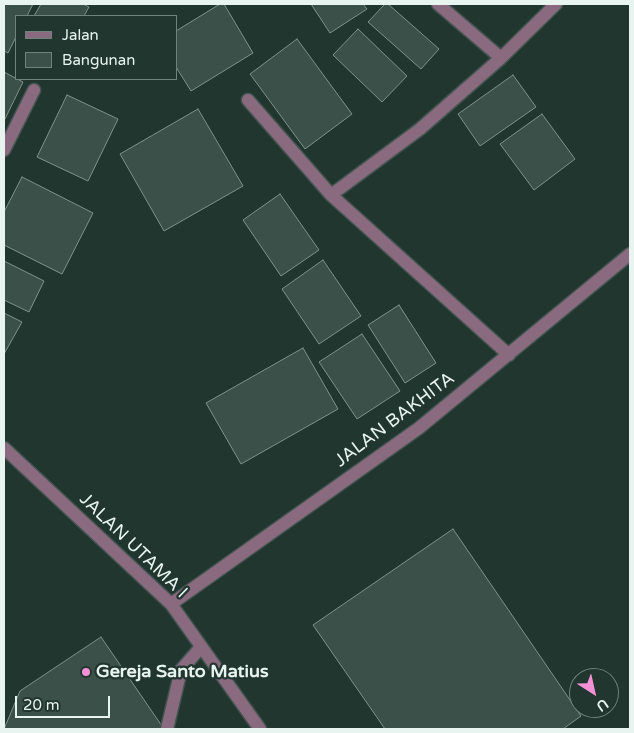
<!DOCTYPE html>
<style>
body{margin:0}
#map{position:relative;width:634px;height:733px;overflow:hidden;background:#21362f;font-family:"Varela Round",sans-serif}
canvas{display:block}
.frame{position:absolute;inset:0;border:5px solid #e7f4f0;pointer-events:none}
.legend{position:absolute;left:15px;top:15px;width:162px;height:65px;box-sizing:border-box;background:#21362f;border:1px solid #70827c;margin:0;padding:6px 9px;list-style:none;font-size:15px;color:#e7f4f0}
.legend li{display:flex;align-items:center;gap:10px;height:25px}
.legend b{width:25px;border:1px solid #70827c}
.north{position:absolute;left:569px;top:668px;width:50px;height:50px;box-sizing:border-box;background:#21362f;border:1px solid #70827c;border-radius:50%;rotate:145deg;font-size:14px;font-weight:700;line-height:20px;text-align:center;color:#e7f4f0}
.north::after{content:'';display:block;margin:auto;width:18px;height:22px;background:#f391d6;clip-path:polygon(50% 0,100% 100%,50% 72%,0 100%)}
.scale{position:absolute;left:15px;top:696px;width:95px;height:22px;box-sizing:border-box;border:2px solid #e7f4f0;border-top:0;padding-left:6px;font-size:15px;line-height:18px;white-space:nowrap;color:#e7f4f0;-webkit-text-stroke:4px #21362f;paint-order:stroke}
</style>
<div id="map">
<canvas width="634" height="733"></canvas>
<div class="frame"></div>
<ul class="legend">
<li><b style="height:6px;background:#896a7f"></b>Jalan</li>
<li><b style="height:14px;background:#3a5049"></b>Bangunan</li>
</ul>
<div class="north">U</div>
<div class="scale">20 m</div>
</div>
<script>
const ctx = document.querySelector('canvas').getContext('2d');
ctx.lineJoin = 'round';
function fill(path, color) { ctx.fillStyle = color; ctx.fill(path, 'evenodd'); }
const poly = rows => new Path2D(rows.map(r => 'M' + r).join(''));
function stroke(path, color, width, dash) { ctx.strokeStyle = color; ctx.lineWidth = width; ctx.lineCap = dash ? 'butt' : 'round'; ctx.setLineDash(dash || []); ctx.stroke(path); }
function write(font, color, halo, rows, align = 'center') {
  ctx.font = font + ' "Varela Round",sans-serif'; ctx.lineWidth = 4.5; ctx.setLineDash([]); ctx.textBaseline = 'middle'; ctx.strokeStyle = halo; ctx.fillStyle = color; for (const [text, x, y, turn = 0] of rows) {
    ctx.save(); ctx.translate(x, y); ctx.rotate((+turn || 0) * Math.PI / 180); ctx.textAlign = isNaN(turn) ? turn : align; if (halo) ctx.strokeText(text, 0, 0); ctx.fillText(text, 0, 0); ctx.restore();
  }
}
const building = poly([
 [4,4,33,4,27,16,16,16,16,37,8,53,4,51,4,4],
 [41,4,83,4,89,7,84,16,34,16,41,4],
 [220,4,224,4,253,53,191,91,176,67,176,31,220,4],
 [311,4,363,4,367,9,330,33,311,4],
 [385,4,388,4,439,49,421,69,368,22,385,4],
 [358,29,407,76,382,102,333,55,358,29],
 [297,39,352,114,305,149,250,74,297,39],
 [4,72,23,82,5,119,4,118,4,72],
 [513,75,536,107,480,146,458,114,513,75],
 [67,95,118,119,88,181,37,157,67,95],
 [198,109,243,186,164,231,120,154,198,109],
 [542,114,575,159,534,190,500,144,542,114],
 [22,177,93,213,62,274,4,245,4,212,22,177],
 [280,194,319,250,281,276,243,220,280,194],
 [323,260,361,316,319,344,282,289,323,260],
 [4,261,44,281,29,312,4,300,4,261],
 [399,305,436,363,405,383,368,325,399,305],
 [4,313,22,322,4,354,4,313],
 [362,334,400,391,357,419,319,362,362,334],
 [303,348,338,409,241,464,206,403,303,348],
 [453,529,581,716,563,729,385,729,313,625,453,529],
 [101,637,164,729,4,729,20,691,101,637]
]);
const lane = poly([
 [167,729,181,670,201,647]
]);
const street = poly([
 [438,4,501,58],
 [248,100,331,195,509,355],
 [4,150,34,90],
 [331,195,420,129,501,58,556,4],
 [4,448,171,604,260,729],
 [171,604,419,428,630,254]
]);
const markers = [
 [86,672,5,"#f391d6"]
];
const streetNames = [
 ["JALAN BAKHITA",395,420,-37],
 ["JALAN UTAMA I",133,546,44]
];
const poiNames = [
 ["Gereja Santo Matius",96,672]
];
fill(building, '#3a5049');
stroke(building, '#7c948c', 1);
stroke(lane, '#41544e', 15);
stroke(street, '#41544e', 15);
stroke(lane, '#896a7f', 12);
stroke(street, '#896a7f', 12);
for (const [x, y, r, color] of markers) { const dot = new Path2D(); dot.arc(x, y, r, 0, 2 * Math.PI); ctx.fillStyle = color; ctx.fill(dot); stroke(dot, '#21362f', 2); }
write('18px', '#e7f4f0', '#21362f', streetNames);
write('bold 18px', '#e7f4f0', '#21362f', poiNames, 'left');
</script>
